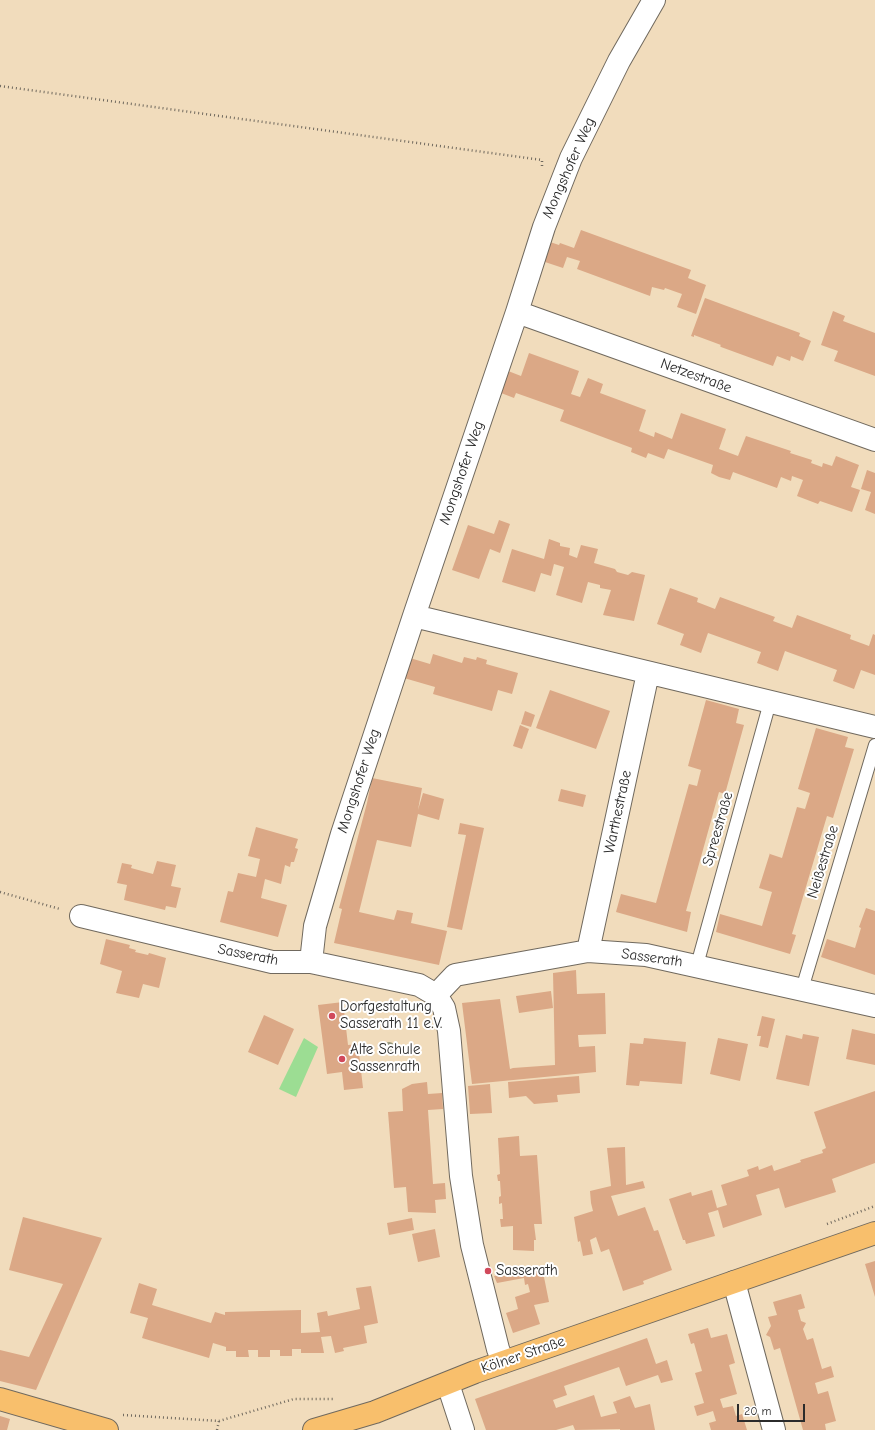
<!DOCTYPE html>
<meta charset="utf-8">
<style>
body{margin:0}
#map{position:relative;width:875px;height:1430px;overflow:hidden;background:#f1dcbc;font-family:"Comic Neue",sans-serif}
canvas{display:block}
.scale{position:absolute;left:737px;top:1404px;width:68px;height:18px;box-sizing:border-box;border:2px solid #2b2b2b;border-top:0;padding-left:5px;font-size:12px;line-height:14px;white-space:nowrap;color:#2b2b2b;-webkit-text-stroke:3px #fff;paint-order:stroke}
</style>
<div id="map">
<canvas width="875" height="1430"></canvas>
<div class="scale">20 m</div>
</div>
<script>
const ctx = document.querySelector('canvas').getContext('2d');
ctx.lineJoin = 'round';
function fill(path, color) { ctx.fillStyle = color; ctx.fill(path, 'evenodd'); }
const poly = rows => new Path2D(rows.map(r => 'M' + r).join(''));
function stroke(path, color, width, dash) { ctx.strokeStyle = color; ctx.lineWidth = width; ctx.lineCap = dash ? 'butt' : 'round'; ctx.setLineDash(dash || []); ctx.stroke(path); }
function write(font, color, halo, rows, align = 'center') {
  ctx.font = font + ' "Comic Neue",sans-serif'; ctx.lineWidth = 4; ctx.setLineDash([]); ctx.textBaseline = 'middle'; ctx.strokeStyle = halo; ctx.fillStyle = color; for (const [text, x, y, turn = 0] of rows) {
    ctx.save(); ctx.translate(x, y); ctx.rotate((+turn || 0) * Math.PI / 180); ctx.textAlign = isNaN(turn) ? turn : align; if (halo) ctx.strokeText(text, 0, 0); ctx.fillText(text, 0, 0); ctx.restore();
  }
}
const green = poly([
 [304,1038,318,1047,296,1097,279,1089]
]);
const building = poly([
 [581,230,691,270,688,278,706,285,696,314,677,307,682,294,665,288,664,290,652,287,650,296,577,269,580,261,567,257,563,268,542,261,550,242,559,245,560,243,574,248],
 [705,298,800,333,799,336,811,341,803,361,791,356,790,361,777,356,773,366,721,347,720,346,721,345,694,335,694,337,691,336],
 [833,311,845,316,843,321,875,333,875,376,834,361,838,351,821,345],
 [529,353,579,371,571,394,580,397,588,378,603,384,600,393,646,410,639,431,654,437,655,432,672,439,681,413,726,429,719,449,738,456,746,436,791,451,790,453,812,460,811,463,822,467,823,463,832,466,836,456,859,465,851,487,860,490,852,512,820,501,818,504,797,496,803,480,792,476,791,481,781,477,777,488,733,472,730,480,719,477,711,473,713,465,668,449,664,459,648,453,646,458,631,452,632,448,560,421,564,410,516,393,514,398,496,391,503,369,521,376],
 [867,470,875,473,875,514,865,510,871,492,861,489],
 [499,520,510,524,500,553,490,549,479,579,452,570,468,525,494,534],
 [549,539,560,543,560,546,570,548,569,555,577,558,581,545,598,549,594,563,615,569,617,572,628,575,632,572,645,575,634,621,603,615,611,590,600,588,600,585,588,582,582,603,556,595,564,567,554,564,551,576,541,573,535,592,502,582,512,549,544,559],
 [670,588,698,598,697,602,715,609,720,597,775,617,773,621,792,628,797,615,851,635,850,639,869,646,873,634,875,635,875,675,861,670,854,689,833,681,837,670,785,651,778,671,757,663,761,652,708,633,701,653,680,645,684,634,657,624],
 [433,654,462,663,464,657,476,660,477,657,487,660,486,664,518,673,512,694,498,690,492,711,433,694,435,687,404,678,410,658,430,664],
 [550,690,610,711,596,749,536,728],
 [706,700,739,709,736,723,744,725,725,794,719,792,686,911,691,912,687,932,616,912,621,894,656,903,689,784,697,786,701,770,688,766],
 [525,711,535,715,531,727,521,724],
 [520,725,529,729,522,749,513,746],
 [816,728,848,737,845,747,854,749,833,818,827,816,792,934,796,935,790,954,716,932,720,914,762,926,772,892,759,888,770,853,770,854,782,858,797,807,805,809,810,793,798,789],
 [372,778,422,788,418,810,423,793,444,799,439,820,418,814,411,847,377,840,359,912,394,920,397,910,413,913,411,923,447,931,439,965,334,943,342,909,339,908,367,803],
 [561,789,586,795,583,807,558,801],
 [460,823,484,828,462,930,447,927,466,835,458,834],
 [256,827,298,839,295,848,298,849,294,862,291,862,290,867,285,865,281,884,265,879,261,898,287,905,278,937,220,922,228,891,233,892,238,873,256,877,260,859,248,856],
 [157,861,176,865,171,886,181,888,176,908,166,906,165,910,124,900,127,885,117,883,122,863,132,865,131,868,153,874],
 [866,908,875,911,875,975,821,957,827,939,855,948,861,928,859,927],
 [106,939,130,945,129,948,136,950,135,952,148,955,149,953,166,958,159,988,143,984,139,998,116,993,122,971,100,964],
 [576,970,577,994,605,993,606,1034,578,1035,579,1047,595,1046,596,1072,472,1084,462,1003,500,999,510,1069,513,1068,555,1065,553,973],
 [551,991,553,1008,519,1013,516,996],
 [343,1002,348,1045,358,1044,363,1088,344,1090,342,1072,327,1074,318,1005],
 [264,1015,294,1029,278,1065,248,1052],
 [762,1016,775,1019,768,1048,759,1046,761,1036,757,1036],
 [852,1029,875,1034,875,1065,846,1059],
 [803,1034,819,1037,809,1086,776,1079,786,1035,802,1039],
 [644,1038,686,1042,682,1084,640,1081,639,1086,626,1085,630,1043,643,1044],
 [718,1038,748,1044,740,1081,710,1074],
 [579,1076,580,1093,557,1095,558,1102,534,1104,526,1096,509,1098,508,1082],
 [427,1082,428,1094,442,1093,443,1109,428,1110,433,1184,445,1183,446,1199,435,1200,436,1213,408,1212,406,1187,394,1188,388,1112,403,1111,402,1089,412,1084],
 [490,1084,492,1113,470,1114,468,1086],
 [875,1091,875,1163,832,1179,836,1192,785,1208,779,1188,756,1195,762,1215,723,1228,718,1210,708,1213,715,1236,686,1244,685,1240,683,1240,669,1199,691,1192,692,1196,712,1190,717,1208,727,1205,721,1185,749,1176,747,1170,758,1166,759,1170,772,1165,774,1171,801,1162,800,1160,823,1153,822,1150,826,1148,814,1112],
 [519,1136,520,1156,537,1155,542,1224,534,1224,536,1240,534,1240,534,1251,513,1250,513,1226,501,1227,500,1219,503,1219,502,1203,499,1204,499,1197,501,1196,500,1181,498,1181,497,1175,500,1174,498,1138],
 [625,1147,626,1185,643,1181,645,1188,611,1196,618,1216,645,1207,654,1231,658,1230,672,1270,643,1281,644,1284,623,1291,609,1249,601,1252,596,1237,590,1240,593,1254,583,1256,580,1241,578,1242,574,1217,593,1211,591,1203,590,1191,611,1186,607,1148],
 [23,1217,102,1238,36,1390,0,1381,0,1350,29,1357,63,1284,9,1270],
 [412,1218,414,1230,389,1235,387,1223],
 [435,1229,440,1257,418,1262,412,1234],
 [875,1261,875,1297,865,1264],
 [542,1267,549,1302,534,1305,540,1324,513,1333,506,1313,518,1309,515,1297,530,1292,528,1284,525,1285,524,1278,497,1283,494,1276],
 [139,1283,157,1289,152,1305,211,1323,215,1312,225,1315,225,1312,301,1310,301,1333,320,1332,317,1313,327,1311,328,1316,360,1309,356,1288,371,1286,378,1323,364,1326,367,1343,343,1348,344,1351,335,1353,331,1336,321,1337,324,1353,301,1353,301,1349,292,1349,292,1356,280,1356,280,1350,270,1350,270,1357,258,1357,258,1350,248,1350,249,1357,236,1357,236,1351,226,1351,226,1347,213,1343,209,1358,142,1338,148,1318,130,1313],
 [801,1294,805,1308,798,1310,801,1321,806,1323,803,1329,807,1340,813,1338,822,1369,831,1366,834,1377,815,1383,818,1394,828,1391,836,1421,825,1424,826,1430,803,1430,780,1348,774,1350,770,1337,766,1335,771,1326,768,1317,777,1315,773,1302],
 [708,1328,711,1338,727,1334,735,1363,729,1365,737,1394,720,1399,723,1408,733,1406,736,1416,742,1414,747,1430,711,1430,709,1423,716,1421,713,1411,697,1416,694,1406,704,1403,695,1373,702,1371,694,1343,691,1344,688,1334],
 [647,1338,656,1364,667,1360,673,1380,661,1383,658,1375,626,1386,619,1367,564,1386,567,1395,553,1400,556,1408,594,1395,601,1417,617,1413,613,1402,630,1396,635,1408,650,1404,655,1430,620,1430,620,1429,575,1430,573,1425,556,1430,486,1430,475,1399],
 [0,1416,10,1419,7,1430,0,1430]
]);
const path = poly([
 [0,86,542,160,542,167],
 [0,892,60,909],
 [827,1224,875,1206],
 [123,1415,219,1421,294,1399,335,1399],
 [217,1430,219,1421]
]);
const service = poly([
 [697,965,770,702],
 [802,989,875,745]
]);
const minor = poly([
 [517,312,875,440],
 [414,616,875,727],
 [81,916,272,962,311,962,419,985,436,995,444,1008,449,1031,461,1176,472,1245,498,1349,503,1362],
 [588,951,648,673],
 [311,962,315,926,342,834,414,616,517,312,544,227,571,158,619,61,654,0],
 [436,995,455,975,588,951,646,955,875,1006],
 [734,1282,774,1430]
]);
const tertiary = poly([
 [448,1384,463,1430]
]);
const primary = poly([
 [0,1399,107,1430],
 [314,1430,375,1412,475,1372,875,1233]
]);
const trees = [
 [389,1048]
];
const markers = [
 [332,1016,4,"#d1495b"],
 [342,1059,4,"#d1495b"],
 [488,1271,4,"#d1495b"]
];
const streetNames = [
 ["Mongshofer Weg",569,168,-66],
 ["Netzestraße",696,376,20],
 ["Mongshofer Weg",462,473,-71],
 ["Mongshofer Weg",359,781,-72],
 ["Warthestraße",618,812,-78],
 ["Spreestraße",718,829,-74],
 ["Neißestraße",823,862,-73],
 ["Sasserath",248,955,11],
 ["Sasserath",652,958,8],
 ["Kölner Straße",523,1355,-19]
];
const poiNames = [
 ["Dorfgestaltung",340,1007],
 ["Sasserath 11 e.V.",340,1024],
 ["Alte Schule",350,1050],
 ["Sassenrath",350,1067],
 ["Sasserath",496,1271]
];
fill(green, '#9cdd93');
fill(building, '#dba886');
stroke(service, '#70695e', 14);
stroke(minor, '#70695e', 24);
stroke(tertiary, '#70695e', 24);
stroke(primary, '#70695e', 24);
stroke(path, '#70695e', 2.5, [1, 3]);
stroke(service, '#fff', 12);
stroke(minor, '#fff', 22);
stroke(tertiary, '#fff', 22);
stroke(primary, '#f8bf6c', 22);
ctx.fillStyle = '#97987d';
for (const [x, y] of trees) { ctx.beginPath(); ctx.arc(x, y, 6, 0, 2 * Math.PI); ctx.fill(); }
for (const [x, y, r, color] of markers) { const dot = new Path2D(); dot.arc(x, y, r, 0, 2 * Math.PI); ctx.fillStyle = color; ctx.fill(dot); stroke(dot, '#fff', 1.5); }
write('15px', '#2b2b2b', '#fff', streetNames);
write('15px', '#2b2b2b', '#fff', poiNames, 'left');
</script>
